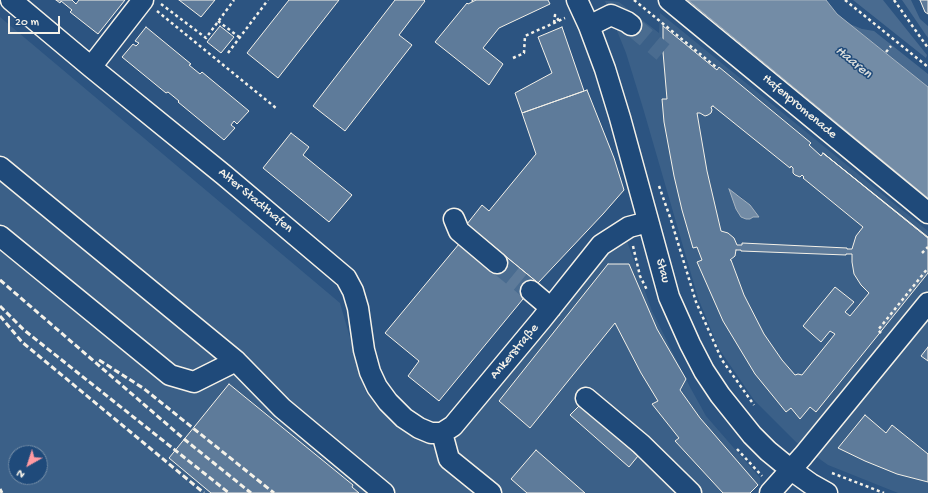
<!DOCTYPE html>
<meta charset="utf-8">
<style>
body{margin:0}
#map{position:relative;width:928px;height:493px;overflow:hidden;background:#2c5481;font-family:"Gochi Hand",sans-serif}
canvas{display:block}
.north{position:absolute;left:8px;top:445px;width:40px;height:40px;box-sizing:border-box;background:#1f4a7a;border:1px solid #748da6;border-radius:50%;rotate:219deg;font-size:11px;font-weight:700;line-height:16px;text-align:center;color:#f4f1e8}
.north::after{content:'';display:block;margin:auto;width:14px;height:18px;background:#ff9aa2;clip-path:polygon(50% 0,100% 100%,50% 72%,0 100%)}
.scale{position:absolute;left:8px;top:16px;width:52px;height:18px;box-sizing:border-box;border:2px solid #f4f1e8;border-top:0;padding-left:5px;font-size:12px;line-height:14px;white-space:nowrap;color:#f4f1e8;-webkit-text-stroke:3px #1f4a7a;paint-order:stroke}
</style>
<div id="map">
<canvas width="928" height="493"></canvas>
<div class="north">N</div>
<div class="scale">20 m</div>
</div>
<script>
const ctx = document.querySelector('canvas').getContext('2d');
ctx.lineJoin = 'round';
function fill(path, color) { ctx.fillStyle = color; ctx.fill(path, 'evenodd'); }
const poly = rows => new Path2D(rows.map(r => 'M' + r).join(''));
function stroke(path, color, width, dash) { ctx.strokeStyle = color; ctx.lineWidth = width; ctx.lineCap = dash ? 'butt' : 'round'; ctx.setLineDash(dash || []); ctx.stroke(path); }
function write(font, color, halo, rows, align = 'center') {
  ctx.font = font + ' "Gochi Hand",sans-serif'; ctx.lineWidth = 3; ctx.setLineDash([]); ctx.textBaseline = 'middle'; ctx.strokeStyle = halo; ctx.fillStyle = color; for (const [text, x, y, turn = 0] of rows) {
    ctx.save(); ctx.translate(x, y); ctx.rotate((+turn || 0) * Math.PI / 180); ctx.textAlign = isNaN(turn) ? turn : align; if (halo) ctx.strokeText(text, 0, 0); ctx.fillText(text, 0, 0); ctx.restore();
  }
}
const built = poly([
 [605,1,611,1,619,2,659,33,660,13,928,231,928,493,898,493,828,465,796,442,754,400,719,349,698,298,643,108,626,53],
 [729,190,740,196,750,205,759,217,753,217,750,219],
 [0,17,340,303,366,393,437,451,623,230,652,311,690,387,706,416,760,478,760,485,750,493,0,493],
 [16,453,40,453,40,477,16,477]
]);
const green = poly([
 [853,0,883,0,927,55,926,58],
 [902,0,911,0,920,19,928,26,928,38],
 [837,14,850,24,862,29,874,31,928,74,928,87]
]);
const water = poly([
 [688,0,826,0,837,14,928,87,928,198,688,0],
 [729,189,750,205,759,217,753,217,750,219,746,219,741,217,736,209,729,189]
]);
const building = poly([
 [56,0,72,0,76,4,79,0,125,0,98,34,70,12,72,10,61,1,60,3,56,0],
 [179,0,215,0,201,17,179,0],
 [289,0,339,0,278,78,247,53,289,0],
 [395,0,424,0,425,1,399,35,412,45,345,131,313,106,395,0],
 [476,0,548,0,550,4,499,28,483,48,503,64,489,85,435,42,467,3,468,4,476,0],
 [920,0,928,0,928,14,925,12,920,0],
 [220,26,234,37,221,53,207,42,220,26],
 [663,26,717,70,719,67,811,143,809,145,821,156,823,153,928,238,928,273,816,412,810,407,800,419,791,408,786,412,755,374,723,321,697,262,702,260,697,247,693,248,682,210,674,176,664,122,662,99,667,99,663,52,663,26],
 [713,106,790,168,791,166,793,168,793,173,795,175,800,177,802,175,804,177,803,178,863,227,856,236,852,249,847,249,847,248,742,243,742,245,737,245,734,238,728,233,721,231,707,171,697,113,700,113,705,116,708,115,711,113,712,110,711,107,713,106],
 [736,250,741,250,741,251,846,255,846,254,852,254,852,262,854,274,861,285,869,293,850,316,845,312,854,302,835,287,803,326,821,342,830,331,835,334,802,375,798,374,795,375,782,360,764,334,744,295,731,260,730,260,735,256,736,250],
 [146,27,191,64,189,65,200,74,202,72,249,111,237,124,234,121,231,125,235,128,224,140,178,102,179,101,168,92,166,93,122,57,133,44,136,46,139,43,135,41,146,27],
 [562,27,584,91,522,113,515,93,552,73,538,37,562,27],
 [587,90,614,158,624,190,603,214,538,283,467,224,482,205,489,211,536,154,522,113,587,90],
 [291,133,309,147,303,155,352,195,329,222,263,168,291,133],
 [823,153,928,237,928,238,823,153],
 [459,244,492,271,505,256,537,282,439,401,408,376,419,361,385,333,459,244],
 [608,264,629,264,657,329,686,379,680,390,700,418,758,485,750,493,723,493,675,441,679,438,652,404,658,401,641,373,615,323,530,428,499,401,608,264],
 [928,347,928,361,921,356,928,347],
 [229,384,353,485,352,487,359,493,211,493,169,458,229,384],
 [580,405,638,456,629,467,570,415,580,405],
 [865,415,886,433,892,425,928,454,928,482,897,474,865,461,838,448,865,415],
 [536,450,585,493,527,493,511,479,536,450]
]);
const minorTunnel = poly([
 [631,25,663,52],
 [497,263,531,291]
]);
const path = poly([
 [472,0,473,1],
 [634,0,716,67,715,69],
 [845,0,928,67],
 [894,0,928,48],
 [161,4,206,38,234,0],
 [157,11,276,108],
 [218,21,239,37],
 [554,23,555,15,559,21],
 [886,52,891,46],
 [228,53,268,0],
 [513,58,524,53,525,36,565,18],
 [659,186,671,220,696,302,722,360,754,405],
 [633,246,640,276,647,290],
 [922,253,928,247],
 [881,333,878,330,928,268],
 [737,449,762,476],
 [832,473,884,493]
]);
const minor = poly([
 [11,0,91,67,224,175,346,278,353,291,358,308,364,350,370,372,377,387,388,402,404,418,419,428,431,433,442,433,453,426,542,319,601,245,629,227,648,222],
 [577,0,589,26,605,69,620,118,669,297,690,344,704,371,720,395,752,435,768,451,790,469,811,484,827,493],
 [669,0,928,213],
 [589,26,611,15,627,22,631,25],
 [91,67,143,0],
 [0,167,236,361,282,408,384,493],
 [454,219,459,231,497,263],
 [0,236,170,375,194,382,236,361],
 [531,291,551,308],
 [586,398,641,444,691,493],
 [442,433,449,459,491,493],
 [770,493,803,456,928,303]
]);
const rail = poly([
 [0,280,184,439,251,493],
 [0,306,24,330,229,493],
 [0,316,22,342,204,493],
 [99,360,143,388,274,493],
 [0,489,2,493]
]);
const streetNames = [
 ["Hafenpromenade",799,107,40],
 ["Alter Stadthafen",255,201,40],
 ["Stau",662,271,74],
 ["Ankerstraße",515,352,-50]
];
const waterNames = [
 ["Haaren",853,63,39]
];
fill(built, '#3b6088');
fill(green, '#496b90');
fill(water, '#738ca6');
stroke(water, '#a7b4c0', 1);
fill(building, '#5e7b9a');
stroke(building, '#f4f1e8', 1);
stroke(minorTunnel, '#4a6c90', 20, [20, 10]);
stroke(minor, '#f4f1e8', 23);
stroke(path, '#f4f1e8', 2.5, [3, 3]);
stroke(minor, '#1f4a7a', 20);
stroke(rail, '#f4f1e8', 3, [6, 3]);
write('13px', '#f4f1e8', '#1f4a7a', streetNames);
write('italic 14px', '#dadddb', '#1f4a7a', waterNames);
</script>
